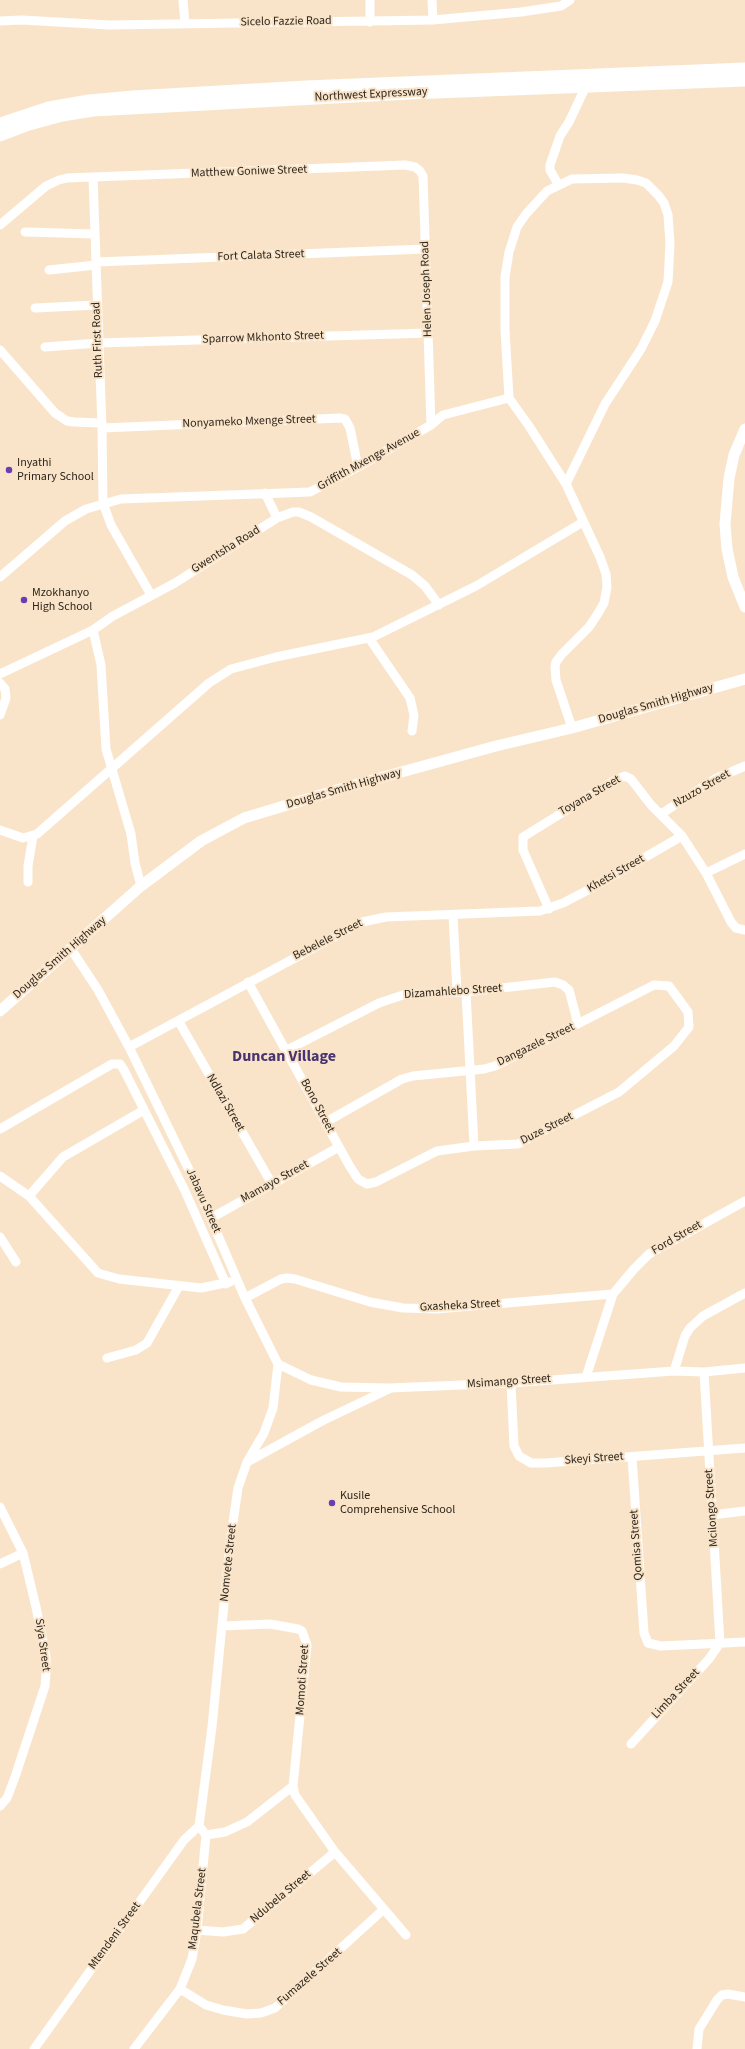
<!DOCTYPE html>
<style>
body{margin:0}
canvas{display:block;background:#f9e4c9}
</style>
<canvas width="745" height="2049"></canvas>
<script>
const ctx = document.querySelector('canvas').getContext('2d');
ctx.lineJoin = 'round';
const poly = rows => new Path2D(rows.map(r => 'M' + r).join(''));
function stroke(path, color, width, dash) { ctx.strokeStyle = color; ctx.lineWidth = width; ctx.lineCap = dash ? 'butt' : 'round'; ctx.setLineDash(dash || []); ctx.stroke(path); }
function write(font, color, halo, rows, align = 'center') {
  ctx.font = font + ' "Source Sans 3",sans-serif'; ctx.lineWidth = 4; ctx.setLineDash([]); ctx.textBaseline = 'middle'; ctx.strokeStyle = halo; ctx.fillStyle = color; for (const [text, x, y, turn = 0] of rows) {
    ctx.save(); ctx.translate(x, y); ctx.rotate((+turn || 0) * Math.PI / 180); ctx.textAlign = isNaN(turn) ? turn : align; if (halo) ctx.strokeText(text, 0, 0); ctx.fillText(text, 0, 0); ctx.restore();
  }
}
const minor = poly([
 [183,0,185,24],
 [370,0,370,22],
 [432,0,433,20],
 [0,21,22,20,109,25,433,20,521,12,561,6,570,0],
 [93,177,102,428,103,503,111,525,151,595],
 [558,184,550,170,550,165,560,136,569,122,586,86],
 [0,225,46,186,59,180,67,178,405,165,415,167,420,171,423,176,431,425],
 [25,232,95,234],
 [96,262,425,249],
 [49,270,96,265],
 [35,308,97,305],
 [45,347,98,343,428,333],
 [0,350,55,413,67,421,74,422,102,423],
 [102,428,341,418,345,419,350,428,358,467],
 [566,484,605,404,641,349,655,321,668,282,670,243,668,215,664,203,658,195,646,183,637,180,623,178,572,179,547,191,526,214,517,227,509,252,505,277,505,330,509,398,529,426,566,484,600,557,606,574,607,587,604,603,597,615,589,627,562,654,556,662,555,667,556,680,572,728],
 [277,518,293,512,299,512,311,517,412,575,425,586,439,605],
 [0,577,65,521,86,509,121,499,310,492,358,467,431,425,443,415,509,398],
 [93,630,101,665,106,749,131,834,135,863,141,886],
 [369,638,410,698,414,715,412,731],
 [0,674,93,630,113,616,175,583,277,518,265,493],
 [0,683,5,689,6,698,0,715],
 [661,814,715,779,745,766],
 [0,830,23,838,37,834,209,683,231,669,276,657,373,637,476,586,583,522],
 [706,873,745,854],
 [28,882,28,866,33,836],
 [549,909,523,850,523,837,615,780,625,776,631,779,651,805,682,836,706,873,731,922,736,928,745,930],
 [453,915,457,992],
 [71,949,98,990,129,1047,194,1180,245,1298,278,1364,273,1408,264,1433,247,1462,238,1488,230,1543,212,1727,199,1826],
 [248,982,349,1165,358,1179,367,1184,376,1182,437,1151,474,1146,518,1144,619,1092,674,1046,689,1027,688,1012,669,986,654,985,495,1066,484,1069,413,1076,402,1079,326,1122],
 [466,992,474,1146],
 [179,1022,272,1184],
 [129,1047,362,922,386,917,540,911,563,903,590,889,682,836],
 [287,1050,379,1003,406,994,466,992,555,982,563,985,569,990,578,1024],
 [0,1129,112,1064,120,1064,124,1070,185,1191,226,1284],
 [0,1176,29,1196,98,1273,119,1279,201,1288,230,1282],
 [29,1196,63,1157,144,1110],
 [211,1218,339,1147],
 [0,1237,16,1262],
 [245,1298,281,1279,287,1278,295,1279,370,1302,403,1308,436,1309,613,1294],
 [107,1358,136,1350,147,1343,179,1286],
 [278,1364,311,1380,341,1387,389,1388,511,1383,674,1371,704,1372,745,1368],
 [674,1371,685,1336,690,1328,703,1316,745,1293],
 [704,1372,720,1643],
 [586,1377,613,1294,634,1269,649,1254,745,1201],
 [511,1383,514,1446,519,1456,531,1463,546,1463,745,1448],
 [632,1457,643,1618,644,1633,648,1643,661,1646,745,1642],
 [249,1461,322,1421,391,1388],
 [0,1507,23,1553,36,1607,46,1657,46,1673,45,1686,15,1777,7,1798,0,1806],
 [712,1515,745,1511],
 [0,1564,23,1553],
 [222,1626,270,1624,298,1629,302,1631,307,1645,293,1786,295,1795,335,1852,406,1935],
 [631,1744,709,1659,720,1643],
 [206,1835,225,1832,247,1822,293,1786],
 [197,1930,223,1932,243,1929,335,1852],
 [180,1989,206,2005,223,2010,247,2014,261,2013,275,2008,384,1909],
 [34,2049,184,1840,199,1826],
 [134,2049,180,1989,192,1959,197,1930,206,1835,199,1826],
 [697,2049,699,2029,717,2000,722,1995,728,1994,745,1997]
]);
const tertiary = poly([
 [745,429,734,455,729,478,725,524,727,549,733,577,745,607],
 [0,1011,141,886,201,841,244,818,347,787,496,746,572,728,745,679]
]);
const secondary = poly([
 [0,124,49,108,89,101,133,97,306,87,745,69],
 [0,135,29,124,62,115,93,110,409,93,745,80]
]);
const markers = [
 [9,470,4,"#6b3db4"],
 [24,600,4,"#6b3db4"],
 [332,1503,4,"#6b3db4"]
];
const streetNames = [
 ["Sicelo Fazzie Road",286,22,-1],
 ["Northwest Expressway",371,95,-3],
 ["Matthew Goniwe Street",249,172,-2],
 ["Fort Calata Street",261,256,-2],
 ["Helen Joseph Road",427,289,-92],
 ["Sparrow Mkhonto Street",263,338,-2],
 ["Ruth First Road",98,340,-92],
 ["Nonyameko Mxenge Street",249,422,-2],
 ["Griffith Mxenge Avenue",369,460,-29],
 ["Gwentsha Road",226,550,-32],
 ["Douglas Smith Highway",656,704,-16],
 ["Douglas Smith Highway",344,789,-16],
 ["Nzuzo Street",702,789,-30],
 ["Toyana Street",590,796,-30],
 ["Khetsi Street",616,874,-30],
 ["Bebelele Street",328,940,-27],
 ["Douglas Smith Highway",60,958,-41],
 ["Dizamahlebo Street",453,992,-4],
 ["Dangazele Street",536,1045,-26],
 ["Ndlazi Street",225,1103,60],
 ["Bono Street",317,1106,62],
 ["Duze Street",547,1129,-27],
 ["Mamayo Street",275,1182,-29],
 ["Jabavu Street",203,1201,66],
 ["Ford Street",677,1238,-30],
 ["Gxasheka Street",460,1306,-3],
 ["Msimango Street",509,1382,-4],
 ["Skeyi Street",594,1459,-4],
 ["Mcilongo Street",712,1508,-94],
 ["Qomisa Street",637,1545,-94],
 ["Nomvete Street",229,1563,-84],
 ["Siya Street",42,1645,82],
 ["Momoti Street",303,1680,-86],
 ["Limba Street",676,1694,-47],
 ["Ndubela Street",281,1897,-40],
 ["Maqubela Street",198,1909,-83],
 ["Mtendeni Street",115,1936,-54],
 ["Fumazele Street",310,1977,-41]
];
const poiNames = [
 ["Inyathi",17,463],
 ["Primary School",17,477],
 ["Mzokhanyo",32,593],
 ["High School",32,607],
 ["Kusile",340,1496],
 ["Comprehensive School",340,1510]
];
const districtNames = [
 ["Duncan Village",284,1057]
];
stroke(minor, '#fff', 9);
stroke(tertiary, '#fff', 11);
stroke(secondary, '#fff', 13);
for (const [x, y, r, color] of markers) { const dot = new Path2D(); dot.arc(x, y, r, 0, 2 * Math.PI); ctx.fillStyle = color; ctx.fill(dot); stroke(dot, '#f9e4c9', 1.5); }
write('12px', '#2e261c', '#f9e4c9', streetNames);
write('12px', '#2e261c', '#f9e4c9', poiNames, 'left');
write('bold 16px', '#483470', '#f9e4c9', districtNames);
</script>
